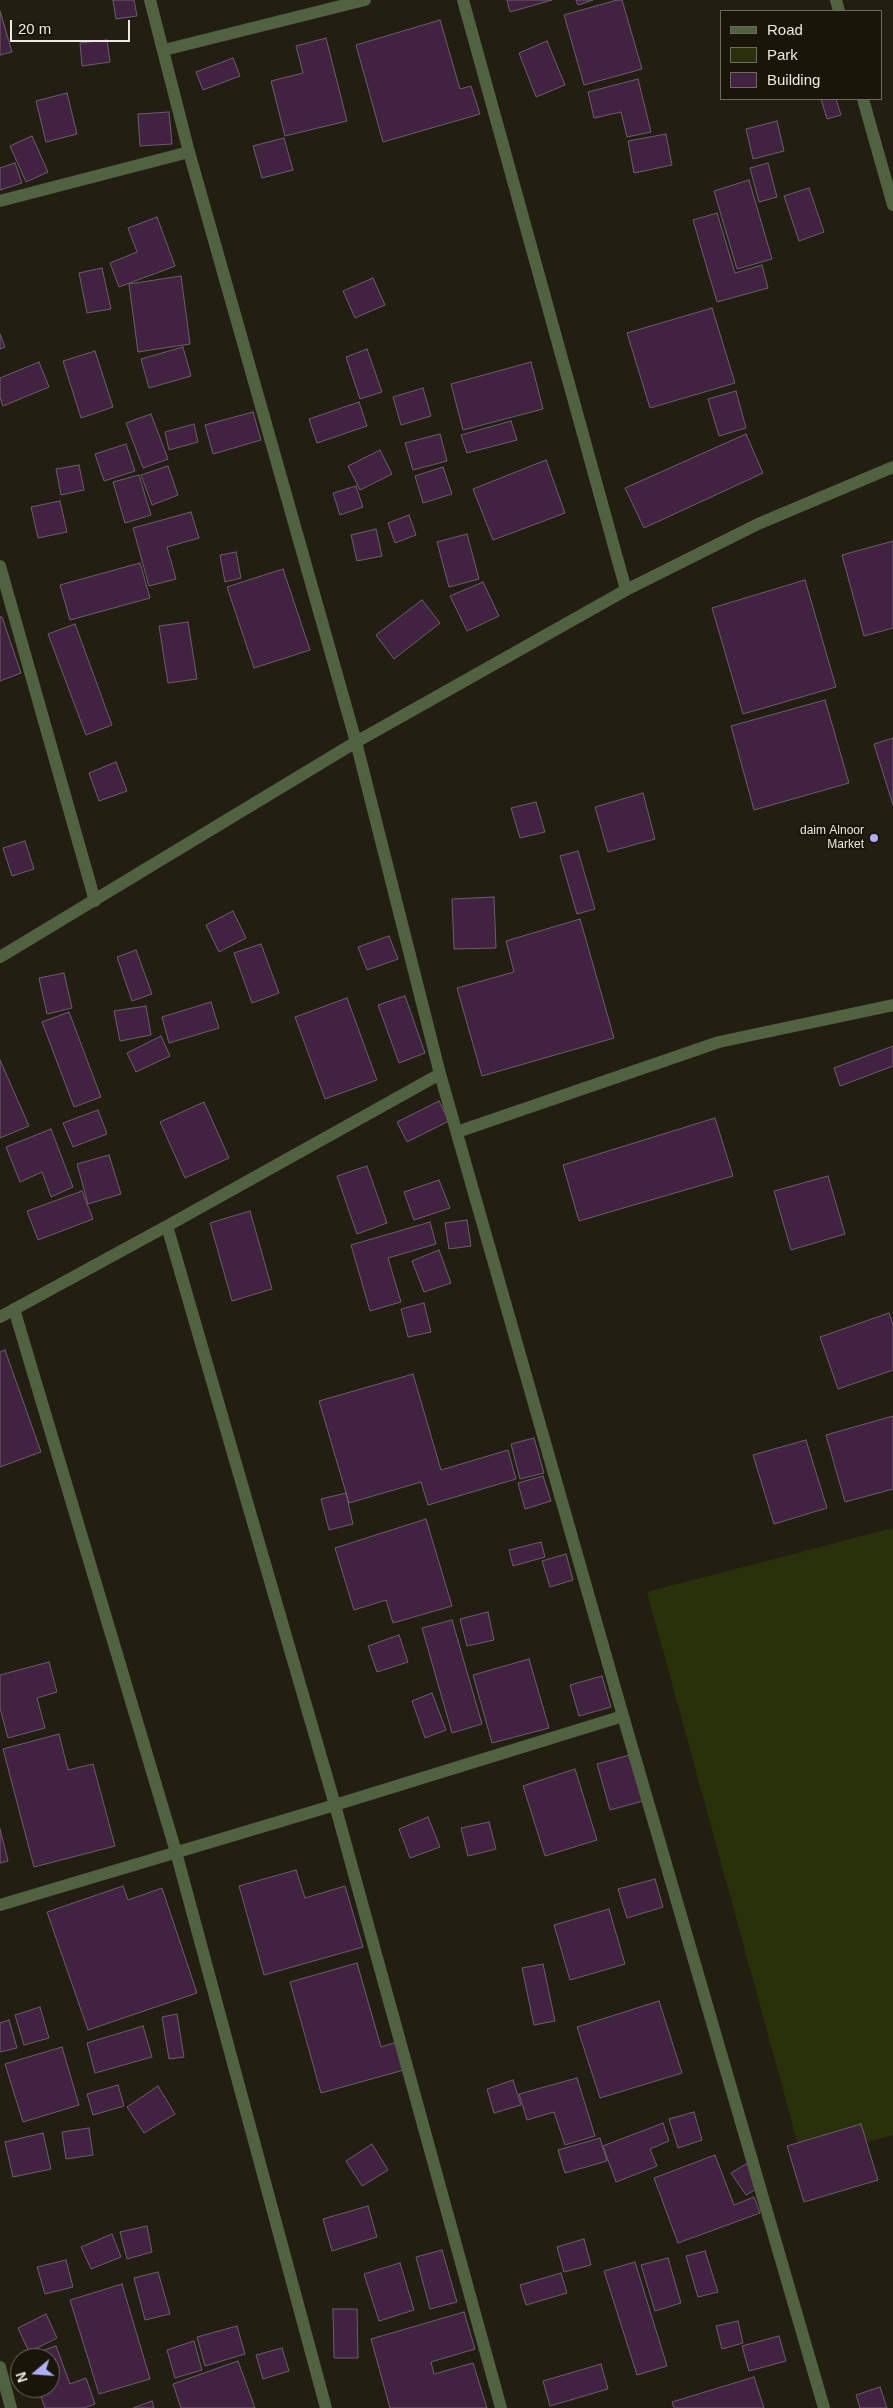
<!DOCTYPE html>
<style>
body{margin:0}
#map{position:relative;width:893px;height:2408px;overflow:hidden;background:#221f12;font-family:Arial,sans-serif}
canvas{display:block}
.legend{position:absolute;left:720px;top:10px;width:162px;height:90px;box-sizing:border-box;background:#191609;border:1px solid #6d6a5f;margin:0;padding:6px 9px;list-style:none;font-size:15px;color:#ebe9e0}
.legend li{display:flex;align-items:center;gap:10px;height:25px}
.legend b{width:25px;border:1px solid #6d6a5f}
.north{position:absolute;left:10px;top:2348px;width:50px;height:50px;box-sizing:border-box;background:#191609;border:1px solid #6d6a5f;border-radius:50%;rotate:252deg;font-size:14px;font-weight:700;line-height:20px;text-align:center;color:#ebe9e0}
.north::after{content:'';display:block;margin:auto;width:18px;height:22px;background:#aeaefa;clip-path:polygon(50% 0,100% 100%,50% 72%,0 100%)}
.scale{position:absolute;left:10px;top:20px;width:120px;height:22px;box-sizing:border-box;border:2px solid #ebe9e0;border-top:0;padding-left:6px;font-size:15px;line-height:18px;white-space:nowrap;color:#ebe9e0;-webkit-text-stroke:4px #191609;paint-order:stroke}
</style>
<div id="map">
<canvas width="893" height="2408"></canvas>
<ul class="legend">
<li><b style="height:6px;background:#516240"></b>Road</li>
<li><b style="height:14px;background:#29310a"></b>Park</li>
<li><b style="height:14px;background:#412341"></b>Building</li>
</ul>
<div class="north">N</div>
<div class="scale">20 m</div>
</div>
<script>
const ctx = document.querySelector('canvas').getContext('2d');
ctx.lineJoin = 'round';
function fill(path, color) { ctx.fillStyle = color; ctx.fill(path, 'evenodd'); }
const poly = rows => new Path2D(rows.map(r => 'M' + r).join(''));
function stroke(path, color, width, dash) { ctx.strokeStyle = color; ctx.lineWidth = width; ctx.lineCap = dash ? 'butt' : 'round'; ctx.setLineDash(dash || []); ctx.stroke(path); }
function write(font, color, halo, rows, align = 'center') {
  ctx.font = font + ' Arial,sans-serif'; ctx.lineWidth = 4; ctx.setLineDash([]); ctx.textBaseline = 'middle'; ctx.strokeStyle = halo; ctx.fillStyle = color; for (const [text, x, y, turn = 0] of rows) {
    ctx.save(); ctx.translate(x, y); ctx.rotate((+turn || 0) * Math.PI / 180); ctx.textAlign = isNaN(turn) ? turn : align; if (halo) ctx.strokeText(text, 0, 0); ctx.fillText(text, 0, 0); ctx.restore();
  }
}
const green = poly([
 [893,1528,893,2135,802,2159,647,1592]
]);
const building = poly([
 [113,0,134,0,137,16,116,19,113,0],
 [507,0,552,0,510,12,507,0],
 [576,0,593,0,578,5,576,0],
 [617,0,622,0,642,69,584,85,564,15,617,0],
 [0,11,12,52,0,55,0,11],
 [440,20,460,89,471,86,480,114,383,142,356,45,440,20],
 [326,38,347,121,285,136,271,81,303,73,296,46,326,38],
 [107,40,110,62,82,66,80,43,107,40],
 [547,41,565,85,536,97,519,53,547,41],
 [233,58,240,76,203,90,196,72,233,58],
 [638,79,651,132,627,137,621,112,594,118,588,92,638,79],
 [67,93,77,134,46,142,36,101,67,93],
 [821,99,836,99,841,115,827,119,821,99],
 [169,112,172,144,140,146,138,114,169,112],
 [777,121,784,151,753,159,746,129,777,121],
 [666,134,672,165,634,173,628,141,666,134],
 [32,136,48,172,26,182,10,146,32,136],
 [284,138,293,170,262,178,253,146,284,138],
 [15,163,22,183,0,190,0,168,15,163],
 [768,163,777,197,759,202,750,168,768,163],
 [749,180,772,259,737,269,714,191,749,180],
 [809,188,824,232,799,241,784,196,809,188],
 [717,213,735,273,762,265,768,288,717,302,693,220,717,213],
 [157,217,175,266,119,287,110,263,137,252,128,228,157,217],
 [102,268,111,309,87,313,79,273,102,268],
 [181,276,190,344,138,352,129,284,181,276],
 [373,278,385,305,355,318,343,291,373,278],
 [712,308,735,383,650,408,627,333,712,308],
 [0,334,5,347,0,349,0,334],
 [183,347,191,376,149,388,141,359,183,347],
 [367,349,382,392,360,399,346,357,367,349],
 [95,351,113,407,81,418,63,361,95,351],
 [39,362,49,387,3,406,0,397,0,378,39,362],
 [531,362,543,409,463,430,451,384,531,362],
 [423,388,431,416,401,425,393,397,423,388],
 [736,391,746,428,719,436,708,399,736,391],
 [359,402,367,426,317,443,309,419,359,402],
 [253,412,261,440,213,454,205,425,253,412],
 [151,414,168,459,143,468,126,423,151,414],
 [511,421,517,440,467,453,461,435,511,421],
 [194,424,198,442,169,450,165,432,194,424],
 [440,434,447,461,413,470,405,443,440,434],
 [746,434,763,473,644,528,625,488,746,434],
 [126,444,135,471,104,481,95,454,126,444],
 [380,450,392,474,360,490,348,466,380,450],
 [546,460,565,513,493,540,473,489,546,460],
 [79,465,84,490,61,495,56,469,79,465],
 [168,466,178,495,152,505,141,475,168,466],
 [443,467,452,494,423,503,415,476,443,467],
 [139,475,151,515,125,523,113,482,139,475],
 [356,486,363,507,340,515,333,493,356,486],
 [60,501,67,532,38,538,31,507,60,501],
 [191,512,199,538,167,547,176,579,149,586,133,528,191,512],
 [409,515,416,535,395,543,388,523,409,515],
 [376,529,382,556,357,561,351,535,376,529],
 [467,534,479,579,449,587,437,542,467,534],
 [893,541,893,628,864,636,842,555,893,541],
 [236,552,241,578,225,582,220,555,236,552],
 [140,563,150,598,70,620,60,585,140,563],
 [283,569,310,650,254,668,227,587,283,569],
 [805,580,836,687,743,714,712,608,805,580],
 [483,582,499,616,467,631,450,596,483,582],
 [422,600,440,623,394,659,376,635,422,600],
 [0,617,2,617,21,673,0,681,0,617],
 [188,622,197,679,168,683,159,626,188,622],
 [75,624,112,725,86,735,48,634,75,624],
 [825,700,849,783,754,810,731,726,825,700],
 [893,738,893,805,874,744,893,738],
 [116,762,127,791,99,801,89,773,116,762],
 [643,793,655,839,608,852,595,807,643,793],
 [536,802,545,832,520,838,511,808,536,802],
 [25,841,34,869,12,876,3,848,25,841],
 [578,851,595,909,577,914,560,856,578,851],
 [494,897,496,948,454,949,452,899,494,897],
 [233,911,246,938,219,952,206,925,233,911],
 [580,919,614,1038,482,1076,457,988,514,972,506,941,580,919],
 [389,936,398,959,367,970,358,947,389,936],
 [261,944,279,993,252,1003,234,953,261,944],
 [136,950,152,994,132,1001,117,957,136,950],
 [64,973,72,1008,47,1014,39,978,64,973],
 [405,996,425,1053,399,1063,378,1005,405,996],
 [347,998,377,1080,325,1099,295,1017,347,998],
 [211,1002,219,1028,169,1043,162,1017,211,1002],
 [146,1006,151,1035,120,1041,114,1011,146,1006],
 [69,1012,101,1097,74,1107,42,1022,69,1012],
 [161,1036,170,1056,136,1072,127,1053,161,1036],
 [893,1046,893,1066,840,1086,834,1068,893,1046],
 [0,1060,29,1126,0,1138,0,1060],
 [439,1101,449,1121,407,1142,397,1122,439,1101],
 [204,1102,229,1158,185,1178,160,1122,204,1102],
 [98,1110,107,1134,73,1147,63,1123,98,1110],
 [715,1118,733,1176,579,1221,563,1165,715,1118],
 [51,1129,73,1187,51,1197,42,1172,20,1182,6,1147,51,1129],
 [109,1155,121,1194,88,1204,77,1164,109,1155],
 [367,1166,387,1223,357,1234,337,1176,367,1166],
 [828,1176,845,1234,791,1250,774,1191,828,1176],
 [439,1180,450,1208,414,1220,404,1192,439,1180],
 [82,1191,93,1219,38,1240,27,1211,82,1191],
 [250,1211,272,1289,232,1301,210,1223,250,1211],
 [467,1220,471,1246,449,1249,445,1223,467,1220],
 [430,1222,436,1244,388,1258,401,1302,370,1311,351,1245,430,1222],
 [439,1250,451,1283,424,1292,412,1261,439,1250],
 [424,1303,431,1332,408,1337,401,1309,424,1303],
 [889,1313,893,1325,893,1370,838,1389,820,1337,889,1313],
 [5,1350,41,1452,0,1467,0,1352,5,1350],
 [413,1374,441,1470,508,1450,516,1479,428,1505,421,1482,349,1503,319,1401,413,1374],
 [893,1416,893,1489,845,1502,826,1435,893,1416],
 [534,1438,544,1473,520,1479,511,1444,534,1438],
 [806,1440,827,1508,774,1524,753,1455,806,1440],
 [543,1476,551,1501,525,1509,518,1483,543,1476],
 [346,1493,353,1524,329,1530,321,1499,346,1493],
 [426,1519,452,1606,393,1623,386,1600,354,1610,335,1548,426,1519],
 [541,1542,545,1557,513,1566,509,1550,541,1542],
 [566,1554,573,1580,550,1587,542,1561,566,1554],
 [488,1612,494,1640,467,1646,460,1619,488,1612],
 [452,1620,482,1724,452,1733,422,1628,452,1620],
 [399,1635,408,1662,377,1672,368,1646,399,1635],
 [529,1659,549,1728,492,1743,473,1675,529,1659],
 [49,1662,57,1692,37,1698,45,1728,8,1738,0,1708,0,1675,49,1662],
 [602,1676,611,1707,579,1716,570,1685,602,1676],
 [432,1693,446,1730,425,1738,412,1701,432,1693],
 [59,1734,68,1770,93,1764,115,1846,34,1867,3,1749,59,1734],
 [630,1755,643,1801,610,1810,597,1764,630,1755],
 [575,1769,597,1840,545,1856,523,1786,575,1769],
 [428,1817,440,1847,410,1858,399,1829,428,1817],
 [489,1822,496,1849,468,1856,461,1828,489,1822],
 [0,1829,8,1861,0,1863,0,1829],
 [296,1870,305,1898,345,1886,363,1947,264,1975,239,1886,296,1870],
 [655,1879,663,1907,627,1918,618,1889,655,1879],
 [123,1886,128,1900,162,1888,197,1993,88,2030,47,1912,123,1886],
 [609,1909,625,1964,570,1980,554,1925,609,1909],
 [357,1963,381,2047,403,2040,411,2068,321,2093,290,1982,357,1963],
 [543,1964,555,2021,534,2025,522,1968,543,1964],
 [659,2001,682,2073,600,2098,577,2027,659,2001],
 [40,2007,49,2038,24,2045,15,2015,40,2007],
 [177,2014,184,2057,169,2059,162,2017,177,2014],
 [9,2020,17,2048,0,2052,0,2023,9,2020],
 [143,2026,152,2057,95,2073,87,2043,143,2026],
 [62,2047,79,2105,23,2122,5,2064,62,2047],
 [577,2078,595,2136,565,2145,554,2112,527,2120,519,2094,577,2078],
 [513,2080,521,2105,494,2113,487,2089,513,2080],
 [118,2085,124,2106,93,2115,87,2094,118,2085],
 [158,2086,175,2114,144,2133,127,2107,158,2086],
 [694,2112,702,2140,678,2148,669,2119,694,2112],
 [663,2123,669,2141,650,2149,657,2166,616,2182,603,2146,663,2123],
 [861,2124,878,2180,804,2202,787,2146,861,2124],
 [89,2128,93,2155,66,2159,62,2132,89,2128],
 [43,2133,51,2169,13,2177,5,2142,43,2133],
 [600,2138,607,2161,565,2173,558,2150,600,2138],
 [372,2144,388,2170,362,2186,346,2161,372,2144],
 [715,2155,734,2205,754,2197,760,2213,678,2243,654,2178,715,2155],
 [751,2161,765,2184,746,2195,731,2173,751,2161],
 [368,2206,377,2237,332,2251,323,2219,368,2206],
 [147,2226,152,2252,127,2259,120,2232,147,2226],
 [112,2234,121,2257,91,2269,81,2247,112,2234],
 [584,2239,591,2265,564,2272,557,2247,584,2239],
 [442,2250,457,2302,430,2309,416,2257,442,2250],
 [705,2251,718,2292,698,2297,686,2256,705,2251],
 [668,2258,681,2303,655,2311,641,2265,668,2258],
 [66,2260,73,2287,45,2294,37,2267,66,2260],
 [635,2262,667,2366,637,2375,604,2271,635,2262],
 [400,2263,414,2310,379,2321,364,2274,400,2263],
 [158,2272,170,2314,145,2320,134,2278,158,2272],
 [561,2273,567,2293,526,2305,520,2285,561,2273],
 [122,2284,150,2379,99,2394,70,2300,122,2284],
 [333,2309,357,2309,358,2358,334,2358,333,2309],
 [464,2312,475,2349,431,2362,434,2374,473,2363,487,2408,390,2408,371,2339,464,2312],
 [46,2314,57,2338,29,2352,18,2328,46,2314],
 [738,2321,743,2343,722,2349,716,2326,738,2321],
 [237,2326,245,2354,205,2366,197,2337,237,2326],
 [779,2336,786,2361,749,2371,742,2346,779,2336],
 [194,2341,202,2370,175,2378,167,2350,194,2341],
 [56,2346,70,2384,86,2378,95,2404,84,2408,45,2408,38,2388,50,2388,50,2358,28,2358,27,2356,56,2346],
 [282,2348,289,2371,263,2379,256,2355,282,2348],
 [238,2361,255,2408,181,2408,173,2384,238,2361],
 [601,2364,608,2389,550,2406,543,2381,601,2364],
 [754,2377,764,2408,674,2408,672,2402,754,2377],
 [880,2387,887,2408,860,2408,856,2395,880,2387],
 [152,2401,154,2408,133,2408,152,2401]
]);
const minor = poly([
 [150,0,189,152,356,742,440,1074,623,1716,824,2408],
 [463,0,626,590],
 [836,0,839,11],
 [164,50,365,0],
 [863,99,893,205],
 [0,201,189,152],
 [0,566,95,901],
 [0,957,356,742,626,590,758,524,893,467],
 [457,1132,719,1042,893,1005],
 [167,1226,335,1805,501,2408],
 [14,1309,176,1852,326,2408],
 [0,1317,167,1226,440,1074],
 [0,1905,335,1805,623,1716],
 [0,2367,11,2408]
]);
const markers = [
 [874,838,5,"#aeaefa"]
];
const poiNames = [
 ["daim Alnoor",864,831],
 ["Market",864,845]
];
fill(green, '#29310a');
fill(building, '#412341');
stroke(building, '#6a5e6a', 1);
stroke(minor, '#516240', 12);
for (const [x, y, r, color] of markers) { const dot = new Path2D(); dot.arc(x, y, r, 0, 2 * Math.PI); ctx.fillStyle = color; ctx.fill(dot); stroke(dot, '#191609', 2); }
write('12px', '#ebe9e0', '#191609', poiNames, 'right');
</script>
